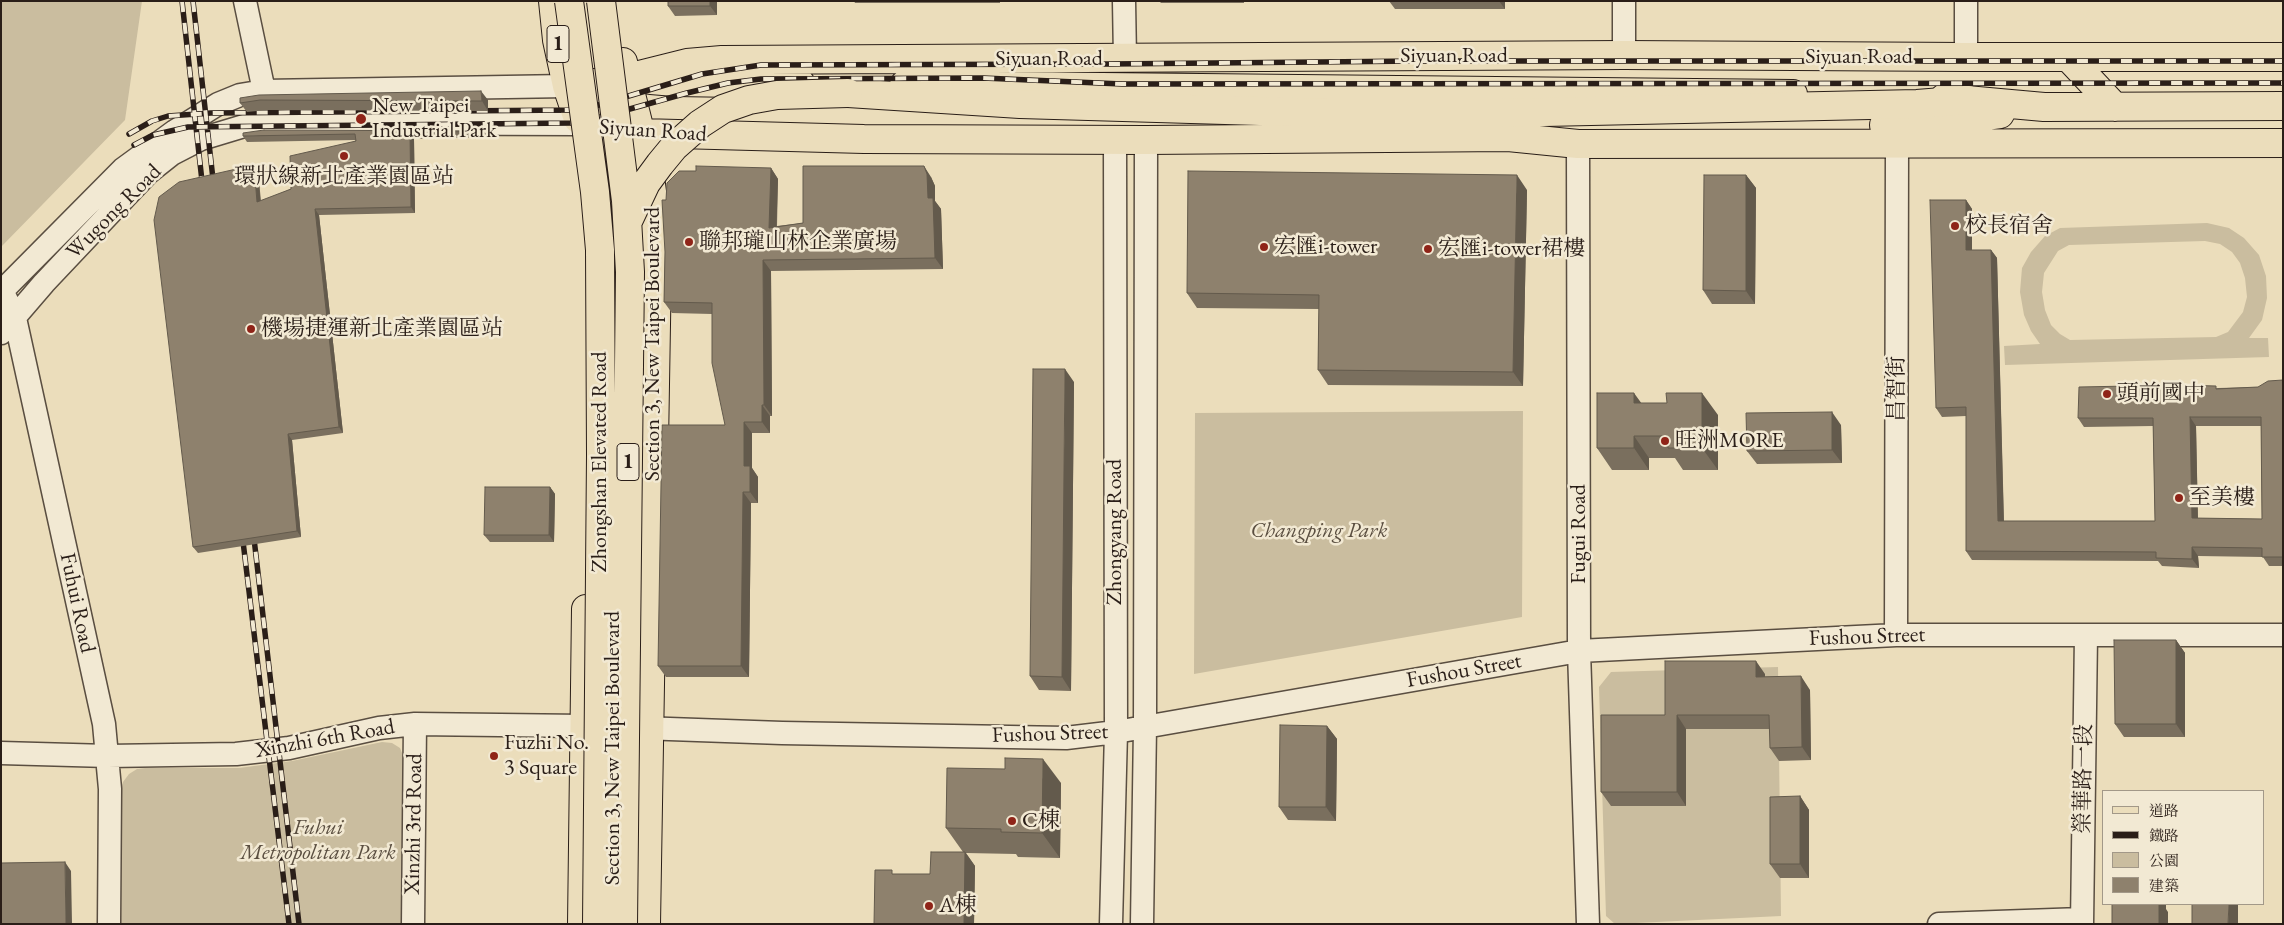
<!DOCTYPE html>
<meta charset="utf-8">
<style>
body{margin:0}
#map{position:relative;width:2284px;height:925px;overflow:hidden;background:#ebddbb;font-family:"EB Garamond","Noto Serif TC",serif}
canvas{display:block}
.frame{position:absolute;inset:0;border:2px solid #2a1e18;pointer-events:none}
.legend{position:absolute;left:2102px;top:790px;width:162px;height:115px;box-sizing:border-box;background:#f2e9d3;border:1px solid #a29888;margin:0;padding:6px 9px;list-style:none;font-size:15px;color:#2a1e18}
.legend li{display:flex;align-items:center;gap:10px;height:25px}
.legend b{width:25px;border:1px solid #a29888}
</style>
<div id="map">
<canvas width="2284" height="925"></canvas>
<div class="frame"></div>
<ul class="legend">
<li><b style="height:6px;background:#ebddbb"></b>道路</li>
<li><b style="height:6px;background:#2a1e18"></b>鐵路</li>
<li><b style="height:14px;background:#cabd9f"></b>公園</li>
<li><b style="height:14px;background:#8e816d"></b>建築</li>
</ul>
</div>
<script>
const ctx = document.querySelector('canvas').getContext('2d');
ctx.lineJoin = 'round';
function fill(path, color) { ctx.fillStyle = color; ctx.fill(path, 'evenodd'); }
const poly = rows => new Path2D(rows.map(r => 'M' + r).join(''));
function stroke(path, color, width, dash) { ctx.strokeStyle = color; ctx.lineWidth = width; ctx.lineCap = dash ? 'butt' : 'round'; ctx.setLineDash(dash || []); ctx.stroke(path); }
function write(font, color, halo, rows, align = 'center') {
  ctx.font = font + ' "EB Garamond","Noto Serif TC",serif'; ctx.lineWidth = 5; ctx.setLineDash([]); ctx.textBaseline = 'middle'; ctx.strokeStyle = halo; ctx.fillStyle = color; for (const [text, x, y, turn = 0] of rows) {
    ctx.save(); ctx.translate(x, y); ctx.rotate((+turn || 0) * Math.PI / 180); ctx.textAlign = isNaN(turn) ? turn : align; if (halo) ctx.strokeText(text, 0, 0); ctx.fillText(text, 0, 0); ctx.restore();
  }
}
const green = poly([
 [1,1,142,1,125,120,1,247],
 [2207,223,2229,228,2244,238,2259,255,2266,276,2267,298,2262,320,2249,338,2268,338,2269,357,2005,365,2004,346,2040,344,2031,331,2024,315,2020,292,2022,268,2031,252,2045,236,2060,228],
 [2205,241,2220,244,2232,252,2240,263,2245,278,2247,297,2243,312,2228,332,2216,337,2070,340,2060,334,2051,325,2045,310,2042,292,2044,273,2058,251,2069,245],
 [1523,411,1522,617,1194,674,1195,413],
 [1778,667,1781,916,1615,924,1606,916,1599,687,1611,672],
 [382,742,392,743,400,748,404,758,403,924,120,924,120,791,123,782,129,774,137,769,145,768,239,768,292,761]
]);
const minor = poly([
 [245,1,264,91],
 [1124,1,1125,59],
 [1624,1,1624,55],
 [1966,57,1966,1],
 [1578,144,1579,651,1588,924],
 [1,288,15,318,104,724,110,789,109,924],
 [1,292,123,169,175,131,218,104,240,95,264,91,567,86],
 [1,333,44,283,148,173,172,154,201,139,244,126,267,123,579,124],
 [1896,635,1897,144],
 [1,753,108,756,236,754,289,748,379,728,415,724,585,726,782,733,1066,738,1116,732,1579,651,1896,635,2283,635],
 [413,924,415,724],
 [1111,924,1116,732,1115,140],
 [1142,924,1145,727,1146,140],
 [1939,924,2082,919],
 [2082,924,2086,635]
]);
const major = poly([
 [553,1,557,40,567,86,578,119],
 [2068,57,2115,107],
 [623,62,648,163,653,199,657,264,646,924],
 [651,80,675,82,801,84],
 [588,84,627,78,687,63,722,60,1624,55,1966,57,2283,57],
 [904,85,1793,94],
 [1944,98,2044,107,2283,106],
 [610,116,603,132,614,248,614,323],
 [1884,125,1918,125,2000,114],
 [595,129,603,132,864,139,1146,140,1508,137,1578,144,2283,143],
 [582,924,586,609]
]);
const highway = poly([
 [588,85,603,132],
 [848,93,1020,104,1328,113,1498,113,1917,104,1968,100]
]);
const rail = poly([
 [182,1,203,190],
 [193,1,214,188],
 [129,134,152,121,168,116,211,113,571,110,592,107,702,74,761,65,1109,64,1421,61,2283,61],
 [134,145,153,135,188,127,572,123,594,119,687,93,728,83,761,79,983,78,1122,84,2283,83],
 [253,530,299,924],
 [242,533,289,924]
]);
const highwayBridge = poly([
 [569,1,595,192,600,250,601,455,597,924],
 [601,1,626,201,630,272,623,924],
 [628,221,646,183,660,164,674,147,700,124,723,109,749,100,777,95,848,93]
]);
const wall = poly([
 [717,1,717,15,675,16,668,6],
 [854,1,1000,1,1000,3,855,3],
 [1159,1,1244,1,1244,3,1161,3],
 [1389,1,1505,1,1505,9,1395,9],
 [240,98,488,100,488,111,267,110,247,112,240,103],
 [484,131,489,137,414,139,415,213,319,215,343,433,292,440,301,537,198,553,193,547,254,165,258,171,261,201,291,189,356,140,247,142,243,136],
 [771,168,778,179,777,226,803,223,931,177,935,186,935,201,941,209,943,269,771,271,772,416,770,416,770,433,752,433,752,468,758,477,758,503,751,503,749,677,666,677,658,666,725,425,712,314,672,313,664,302,666,200,696,171],
 [1746,175,1756,188,1755,304,1712,304,1703,290],
 [1527,190,1523,386,1328,385,1318,370,1319,309,1197,308,1187,293],
 [1966,200,1972,209,1972,250,1991,250,1997,258,2004,521,2155,521,2153,426,2084,427,2078,418,2218,388,2258,387,2283,380,2283,566,2269,566,2263,557,2198,556,2199,568,2162,566,2158,561,1972,560,1966,551,1966,416,1942,417,1936,408],
 [2196,426,2261,426,2262,519,2198,518],
 [1074,382,1071,691,1039,690,1030,676],
 [1641,403,1718,415,1718,470,1683,470,1675,458,1649,458,1649,470,1612,470,1597,448],
 [1841,425,1842,463,1757,464,1747,451],
 [550,487,555,494,554,542,490,542,484,535],
 [2176,640,2185,653,2185,737,2124,737,2115,724],
 [1765,674,1765,677,1810,690,1811,760,1779,761,1770,748,1770,729,1686,729,1686,806,1611,806,1601,792,1665,715],
 [1327,726,1337,739,1336,821,1288,820,1279,807],
 [1005,769,1061,783,1060,858,1018,857,1016,854,966,853,975,866,974,924,874,924,895,874,930,874,963,852,946,828],
 [1800,796,1809,810,1809,878,1780,878,1770,864]
]);
const shadedWall = poly([
 [710,1,717,1,717,15,710,6],
 [1499,1,1505,1,1505,9],
 [481,91,488,100,488,111,482,101],
 [410,133,414,139,415,213,411,207],
 [254,165,258,171,261,208,257,202],
 [924,166,931,177,935,186,935,201,941,209,943,269,935,258],
 [771,168,778,179,776,239,769,228],
 [1517,175,1527,190,1523,386,1513,372],
 [1746,175,1756,188,1755,304,1746,291],
 [1966,200,1972,209,1972,259,1966,250],
 [315,209,319,215,343,433,339,427],
 [1991,250,1997,258,2004,530,1998,521],
 [763,260,771,271,772,416,764,405],
 [1065,369,1074,382,1071,691,1062,677],
 [1634,393,1650,415,1634,403],
 [1702,393,1718,415,1718,470,1702,448],
 [762,405,770,416,770,433,762,422],
 [1832,412,1841,425,1842,463,1832,450],
 [2190,417,2196,426,2198,527,2192,518],
 [744,422,752,433,752,468,758,477,758,503,750,492,744,466],
 [288,434,292,440,301,537,297,531],
 [1634,436,1649,458,1649,470,1634,448],
 [550,487,555,494,554,542,549,535],
 [743,492,751,503,749,677,741,666],
 [2192,547,2198,556,2199,568,2192,559],
 [2176,640,2185,653,2185,737,2176,724],
 [1756,661,1765,674,1765,690,1756,677],
 [1801,676,1810,690,1811,760,1802,747],
 [1677,715,1686,729,1686,806,1677,792],
 [1327,726,1337,739,1336,821,1326,807],
 [1043,759,1061,783,1060,858,1042,833],
 [1800,796,1809,810,1809,878,1800,864],
 [965,852,975,866,974,924,964,924],
 [65,862,71,871,72,924,66,924],
 [2159,904,2166,904,2166,909,2168,912,2168,924,2159,924],
 [2229,904,2238,904,2238,924,2228,924]
]);
const building = poly([
 [668,1,710,1,710,6,668,6,668,1],
 [481,91,482,101,260,100,240,103,240,98,259,95,481,91],
 [264,130,484,131,410,133,411,207,315,209,339,427,288,434,297,531,193,547,154,220,159,197,179,182,254,165,257,202,291,189,290,156,356,141,355,134,243,136,243,133,264,130],
 [696,166,771,168,769,228,803,223,803,166,924,166,927,174,928,198,933,198,935,258,763,260,764,405,762,405,762,422,744,422,744,466,750,466,750,492,743,492,741,666,658,666,662,425,725,425,712,363,712,303,664,302,665,252,662,200,666,200,667,183,679,171,696,171,696,166],
 [1188,171,1517,175,1513,372,1318,370,1319,295,1187,293,1188,171],
 [1704,175,1746,175,1746,291,1703,290,1704,175],
 [1930,200,1966,200,1966,250,1991,250,1998,521,2155,521,2153,418,2078,418,2079,387,2181,385,2216,386,2216,389,2258,387,2268,381,2283,380,2283,557,2262,557,2262,548,2192,547,2192,559,2156,558,2156,552,1966,551,1966,407,1936,408,1930,200],
 [2190,417,2261,417,2262,519,2192,518,2190,417],
 [1033,369,1065,369,1062,677,1030,676,1033,369],
 [1597,393,1634,393,1634,403,1667,403,1666,393,1702,393,1702,448,1668,448,1667,436,1634,436,1634,448,1597,448,1597,393],
 [1832,412,1832,450,1747,451,1746,413,1832,412],
 [485,487,550,487,549,535,484,535,485,487],
 [2114,640,2176,640,2176,724,2115,724,2114,640],
 [1665,661,1756,661,1756,677,1801,676,1802,747,1770,748,1769,715,1677,715,1677,792,1601,792,1601,715,1665,715,1665,661],
 [1280,725,1327,726,1326,807,1279,807,1280,725],
 [1005,758,1043,759,1042,833,1001,832,1001,829,946,828,947,768,1005,769,1005,758],
 [1800,796,1800,864,1770,864,1770,797,1800,796],
 [931,852,965,852,964,924,874,924,875,870,892,870,892,874,930,874,931,852],
 [65,862,66,924,1,924,1,863,65,862],
 [2112,904,2159,904,2159,924,2112,924,2112,904],
 [2192,904,2229,904,2228,924,2192,924,2192,904]
]);
const markers = [
 [361,119,6,"#8f2418"],
 [344,156,5,"#8f2418"],
 [1955,226,5,"#8f2418"],
 [689,242,5,"#8f2418"],
 [1264,247,5,"#8f2418"],
 [1428,249,5,"#8f2418"],
 [251,329,5,"#8f2418"],
 [2107,394,5,"#8f2418"],
 [1665,441,5,"#8f2418"],
 [2179,498,5,"#8f2418"],
 [494,756,5,"#8f2418"],
 [1012,821,5,"#8f2418"],
 [929,906,5,"#8f2418"]
];
const shields = [
 [558,44,22],
 [628,462,22]
];
const shieldNames = [
 ["1",558,44],
 ["1",628,462]
];
const streetNames = [
 ["Siyuan Road",1454,56],
 ["Siyuan Road",1859,57],
 ["Siyuan Road",1049,59],
 ["Siyuan Road",653,131,4],
 ["Wugong Road",114,212,-45],
 ["Section 3, New Taipei Boulevard",653,344,-90],
 ["昌智街",1897,389,-90],
 ["Zhongshan Elevated Road",600,462,-90],
 ["Zhongyang Road",1115,532,-90],
 ["Fugui Road",1579,534,-90],
 ["Fuhui Road",77,603,78],
 ["Fushou Street",1867,637,-2],
 ["Fushou Street",1464,671,-10],
 ["Fushou Street",1050,734,-2],
 ["Xinzhi 6th Road",325,739,-10],
 ["Section 3, New Taipei Boulevard",613,748,-90],
 ["榮華路一段",2084,779,-89],
 ["Xinzhi 3rd Road",414,824,-89]
];
const poiNames = [
 ["New Taipei",372,106],
 ["Industrial Park",372,131],
 ["環狀線新北產業園區站",344,177,"center"],
 ["校長宿舍",1965,226],
 ["聯邦瓏山林企業廣場",699,242],
 ["宏匯i-tower",1274,247],
 ["宏匯i-tower裙樓",1438,249],
 ["機場捷運新北產業園區站",261,329],
 ["頭前國中",2117,394],
 ["旺洲MORE",1675,441],
 ["至美樓",2189,498],
 ["Fuzhi No.",504,743],
 ["3 Square",504,768],
 ["C棟",1022,821],
 ["A棟",939,906]
];
const parkNames = [
 ["Changping Park",1319,531],
 ["Fuhui",318,828],
 ["Metropolitan Park",318,853]
];
fill(green, '#cabd9f');
stroke(minor, '#5a4e41', 25);
stroke(major, '#2a1e18', 30);
stroke(highway, '#2a1e18', 30);
stroke(minor, '#f2e9d3', 22);
stroke(major, '#ebddbb', 28);
stroke(highway, '#ebddbb', 28);
stroke(rail, '#2a1e18', 5.5);
stroke(rail, '#f2e9d3', 4, [11]);
stroke(highwayBridge, '#2a1e18', 30, []);
stroke(highwayBridge, '#ebddbb', 28);
fill(wall, '#7a6f5e');
fill(shadedWall, '#635a4c');
fill(building, '#8e816d');
stroke(building, '#635a4c', 1);
for (const [x, y, r, color] of markers) { const dot = new Path2D(); dot.arc(x, y, r, 0, 2 * Math.PI); ctx.fillStyle = color; ctx.fill(dot); stroke(dot, '#f2e9d3', 2); }
for (const [x, y, w] of shields) { const box = new Path2D(); box.roundRect(x - w / 2, y - 18.5, w, 37, 4); ctx.fillStyle = '#f2e9d3'; ctx.fill(box); stroke(box, '#2a1e18', 1); }
write('bold 21px', '#2a1e18', null, shieldNames);
write('22px', '#2a1e18', '#f2e9d3', streetNames);
write('22px', '#2a1e18', '#f2e9d3', poiNames, 'left');
write('italic 22px', '#5a4e40', '#f2e9d3', parkNames);
</script>
